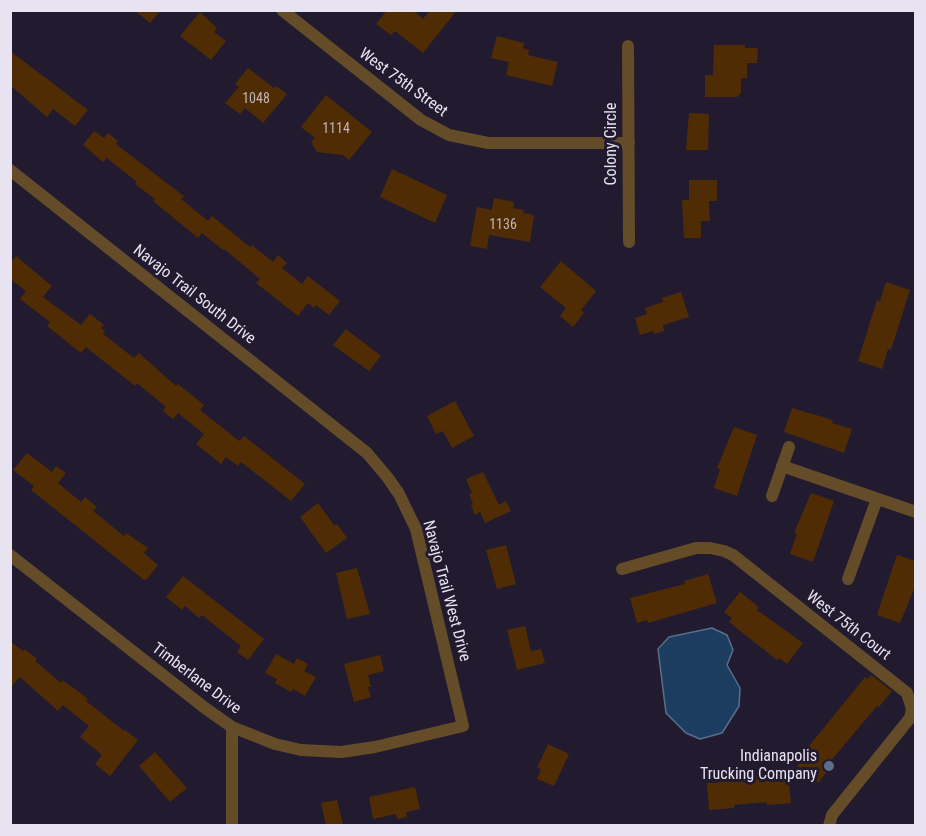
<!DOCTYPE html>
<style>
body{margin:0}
#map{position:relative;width:926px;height:836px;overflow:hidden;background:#221b2f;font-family:"Roboto Condensed",sans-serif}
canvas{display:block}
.frame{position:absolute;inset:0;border:12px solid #e7e3f1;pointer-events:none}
</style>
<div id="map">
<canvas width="926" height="836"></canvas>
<div class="frame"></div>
</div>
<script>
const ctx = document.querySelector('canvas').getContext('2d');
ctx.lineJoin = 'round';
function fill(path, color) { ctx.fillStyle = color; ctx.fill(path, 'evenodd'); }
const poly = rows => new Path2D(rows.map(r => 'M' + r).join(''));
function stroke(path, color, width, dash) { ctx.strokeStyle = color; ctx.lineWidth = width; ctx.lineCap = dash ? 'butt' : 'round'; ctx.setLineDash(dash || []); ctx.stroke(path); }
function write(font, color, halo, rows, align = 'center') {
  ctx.font = font + ' "Roboto Condensed",sans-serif'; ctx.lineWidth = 6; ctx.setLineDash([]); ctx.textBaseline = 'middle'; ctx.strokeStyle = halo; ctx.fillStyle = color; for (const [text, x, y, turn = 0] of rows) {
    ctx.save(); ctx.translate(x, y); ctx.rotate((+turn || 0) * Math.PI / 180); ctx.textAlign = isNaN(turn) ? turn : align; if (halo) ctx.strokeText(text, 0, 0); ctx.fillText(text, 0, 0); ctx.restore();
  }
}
const water = poly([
 [712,628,727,635,733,650,727,665,740,688,739,706,722,733,700,739,686,733,666,713,658,649,669,637,712,628]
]);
const building = poly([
 [134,10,161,10,150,23],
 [387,10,413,10,423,19,430,10,457,10,423,53,395,31,391,35,376,24],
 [200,12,217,28,214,32,226,41,211,60,180,36],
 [497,36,524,43,523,48,529,50,528,55,558,62,552,86,506,75,509,62,491,58],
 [714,45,745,45,745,48,758,48,757,63,747,63,747,78,741,78,741,93,737,97,705,97,705,75,713,75],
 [10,51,88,110,75,126,53,109,47,117,10,85],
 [248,68,274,88,276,86,287,94,263,123,245,108,240,114,225,103,239,87,235,84],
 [326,95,372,132,349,160,343,155,317,152,311,142,315,138,301,127],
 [689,113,709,114,708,150,686,150],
 [94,131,104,138,108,133,118,141,116,144,181,194,184,196,181,199,208,221,212,216,250,247,252,245,273,262,278,255,287,263,282,268,302,284,308,276,340,301,329,315,316,305,314,308,308,303,298,316,256,283,260,279,224,249,223,250,202,233,198,238,153,201,155,199,135,184,137,182,107,158,103,162,83,145],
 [392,169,447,195,435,223,380,197],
 [689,180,717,180,717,201,709,201,710,221,701,221,701,238,684,238,682,200,689,200],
 [494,198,514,202,513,208,524,210,523,213,534,215,530,242,489,235,487,249,470,246,477,207,492,210],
 [16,256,52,286,43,297,81,325,90,314,104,325,101,328,105,331,103,334,134,358,139,353,176,386,178,384,204,405,200,410,239,441,244,436,305,484,291,501,241,462,238,466,226,457,221,464,196,444,204,434,178,413,173,419,163,411,166,407,137,383,135,386,86,347,81,353,47,326,50,322,20,299,26,291,10,279,10,263],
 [561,261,596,291,581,310,584,313,573,327,560,316,566,308,540,287],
 [886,282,910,290,891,350,888,349,882,369,858,361,877,300,880,301],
 [681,292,689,317,663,325,664,331,654,334,653,331,640,335,635,318,647,314,645,308,663,302,662,298],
 [346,329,381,356,369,371,333,345],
 [455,401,474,436,452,448,443,431,436,434,427,416],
 [792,408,833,420,832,423,852,429,844,453,784,432],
 [734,427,757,435,737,496,714,488,720,469,717,468],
 [27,453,52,472,56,466,66,473,58,483,81,502,85,497,97,507,93,511,124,536,126,533,148,548,144,553,158,565,147,579,144,580,31,490,34,486,13,470],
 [483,472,499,505,506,501,511,511,485,523,480,512,475,515,471,505,473,504,469,494,472,493,466,479],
 [811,493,834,501,813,562,790,554,797,534,794,533],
 [318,503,334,525,337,524,347,538,326,553,300,517],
 [506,545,516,584,497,589,486,550],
 [897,555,915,561,915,587,900,623,877,615],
 [357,568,370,614,347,619,336,573],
 [708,574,717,603,648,623,647,620,637,623,630,598,685,584,684,581],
 [183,576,264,639,248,660,237,652,241,646,202,615,199,618,185,606,182,610,166,597],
 [740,592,759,607,757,610,803,643,787,664,779,658,777,660,729,622,732,618,724,612],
 [525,626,531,651,541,649,545,663,517,670,507,630],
 [10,641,23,651,25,649,37,659,35,661,61,683,62,680,75,689,88,699,86,701,124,731,125,730,138,740,110,776,95,764,102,755,80,737,89,726,63,705,58,711,20,677,10,688],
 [276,654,294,664,297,658,308,664,304,671,316,677,305,696,293,689,291,692,275,683,277,679,265,673],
 [380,655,384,671,368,675,371,687,368,687,371,697,354,702,344,664],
 [871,675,892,691,879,707,877,706,830,762,833,764,818,783,797,766,804,758,801,756,865,677,868,679],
 [548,744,569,754,554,786,537,779,541,769,537,768],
 [155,752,187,788,170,802,139,766],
 [788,773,791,803,767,805,766,802,734,805,734,808,709,810,707,783,718,783,717,779],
 [415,787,420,809,406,812,407,817,397,819,396,814,373,819,369,797],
 [337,800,343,825,326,825,321,803]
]);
const street = poly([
 [282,10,421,120,449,135,488,143,629,143],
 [628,46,629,242],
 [10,170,367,453,388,478,399,494,416,529,463,726,375,747,341,752,301,750,275,744,232,727,205,708,10,555],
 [782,466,916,512],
 [772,496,789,447],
 [622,569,696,548,710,548,724,551,733,555,907,693,912,709,910,718,832,815,829,826],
 [848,579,877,499],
 [232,727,232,826]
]);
const markers = [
 [829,766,6,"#5c6f8a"]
];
const numberNames = [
 ["1048",256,99],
 ["1114",336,129],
 ["1136",503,225]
];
const streetNames = [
 ["West 75th Street",403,83,36],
 ["Colony Circle",612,144,-90],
 ["Navajo Trail South Drive",194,295,38],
 ["Navajo Trail West Drive",446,591,75],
 ["West 75th Court",848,626,38],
 ["Timberlane Drive",196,679,37]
];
const poiNames = [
 ["Indianapolis",817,757],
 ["Trucking Company",817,775]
];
fill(water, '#1c3d60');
stroke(water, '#596f8c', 1.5);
fill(building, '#502c05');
stroke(street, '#644c29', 12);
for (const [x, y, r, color] of markers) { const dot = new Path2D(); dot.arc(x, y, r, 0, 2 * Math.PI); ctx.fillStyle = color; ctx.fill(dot); stroke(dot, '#221b2f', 2); }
write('14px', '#c1b5b6', null, numberNames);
write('16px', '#e7e3f1', '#221b2f', streetNames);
write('16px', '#e7e3f1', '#221b2f', poiNames, 'right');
</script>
